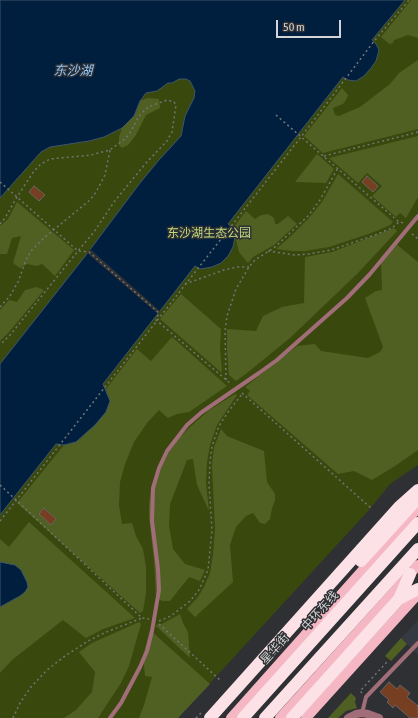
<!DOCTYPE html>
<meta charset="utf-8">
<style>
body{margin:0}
#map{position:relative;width:418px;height:718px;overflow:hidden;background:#2f3033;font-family:"Asap Condensed",sans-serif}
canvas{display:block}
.scale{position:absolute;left:276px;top:20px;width:65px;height:18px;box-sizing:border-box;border:2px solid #d3d4d5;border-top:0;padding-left:5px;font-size:12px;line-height:14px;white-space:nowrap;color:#d3d4d5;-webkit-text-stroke:3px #2f3033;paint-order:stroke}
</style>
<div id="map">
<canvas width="418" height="718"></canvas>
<div class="scale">50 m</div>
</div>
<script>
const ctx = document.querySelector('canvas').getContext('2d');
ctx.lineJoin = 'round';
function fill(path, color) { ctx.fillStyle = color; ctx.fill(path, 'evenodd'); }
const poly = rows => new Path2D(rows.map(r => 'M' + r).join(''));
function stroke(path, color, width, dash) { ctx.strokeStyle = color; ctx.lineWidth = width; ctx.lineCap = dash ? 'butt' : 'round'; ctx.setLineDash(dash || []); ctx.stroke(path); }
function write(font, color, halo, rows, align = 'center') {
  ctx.font = font + ' "Asap Condensed","Noto Sans SC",sans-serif'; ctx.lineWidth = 3; ctx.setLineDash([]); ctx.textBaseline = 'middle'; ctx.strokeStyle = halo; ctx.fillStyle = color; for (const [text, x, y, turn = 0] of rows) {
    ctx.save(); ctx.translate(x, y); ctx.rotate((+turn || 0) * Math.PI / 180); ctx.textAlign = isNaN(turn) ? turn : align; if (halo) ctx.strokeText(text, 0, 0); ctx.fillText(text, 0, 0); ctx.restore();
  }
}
const built = poly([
 [418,620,418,655,401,638]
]);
const green = poly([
 [0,0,418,0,418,465,390,484,369,510,178,718,0,718]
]);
const forest = poly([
 [411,0,418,0,418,38,408,35,394,40,393,43,390,44,387,42,381,37],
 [418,60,418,129,323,153,304,136,342,88,348,95,346,100,343,104,333,108,335,115,339,116,360,107,390,84,399,73],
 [147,98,159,99,160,108,146,115,136,135,128,145,122,148,119,145,119,137,122,128,134,116,140,101],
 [418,136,418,197,406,218,400,213,396,217,372,196,382,186,367,173,358,183,329,158],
 [317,154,334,169,326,183,295,182],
 [338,174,393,222,390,225,374,232,329,247,305,251,293,251,276,249,290,237,308,219,322,202],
 [17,202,74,250,55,276,42,264,37,266,27,264,20,268,13,263,21,236,12,238,7,254,0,254,0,226,8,219],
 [246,211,255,219,261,215,268,214,274,218,275,224,278,224,288,216,297,224,274,245,253,257,248,263,239,252,233,228],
 [394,228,397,231,358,273,290,338,247,373,236,381,229,375,227,350,227,329,256,331,263,316,282,307,304,303,305,257,332,252],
 [396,244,418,262,418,450,395,466,372,480,354,471,338,474,247,395,250,391,245,387,297,346,315,344,321,351,368,358,380,352,383,347,365,298,376,291,382,290,381,262],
 [37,287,44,290,9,332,0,341,0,310,9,300,17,302,25,290],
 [181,294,221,329,220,348,222,373,160,319],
 [172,337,227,386,189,412,177,414,168,418,159,410,147,423,134,442,125,464,120,482,119,505,122,524,132,523,136,536,143,549,146,567,146,593,143,611,140,613,17,503,64,445,76,442,95,425,110,401,106,389,137,349,151,361],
 [235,394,237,395,217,425,210,445,207,462,206,483,209,511,197,485,193,459,187,460,170,504,169,525,173,549,185,564,205,570,200,581,189,577,170,601,162,601,156,597,154,561,149,517,149,504,151,489,159,465,178,439,190,427,208,411],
 [221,429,227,436,264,451,267,482,275,494,275,501,272,508,270,519,265,524,260,523,253,513,246,516,236,527,230,545,233,582,195,617,187,609,198,597,204,587,210,573,213,555,215,529,212,465,214,447],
 [29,522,135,618,103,629,86,638,63,620,12,660,0,673,0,607,20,596,25,592,28,587,27,582,21,570,15,565,0,562,0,539,9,547],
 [180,614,183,623,188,632,190,658,155,625,162,624],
 [139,622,141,624,129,666,121,683,98,718,64,718,76,710,92,692,95,672,79,652,92,643],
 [150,630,210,684,178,718,139,718,144,705,152,677,145,676,143,656],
 [401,638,407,644,391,661,385,656],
 [351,693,356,698,355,702,357,708,346,711,338,718,328,718]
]);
const water = poly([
 [0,0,405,0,372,40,376,44,379,50,376,61,371,68,364,76,356,81,348,80,343,77,228,224,233,228,235,237,233,247,228,256,221,263,212,267,200,269,195,266,103,384,110,401,106,412,95,425,76,442,64,445,56,444,0,515,0,364,86,255,140,183,159,160,181,136,185,116,194,98,195,91,190,81,186,79,179,79,172,83,168,83,157,91,146,93,140,101,134,116,122,128,104,137,89,141,50,147,41,152,0,198,0,0],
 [0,562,15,565,21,570,27,582,28,587,25,592,20,596,0,607,0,562]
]);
const pier = poly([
 [90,249,160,311,158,314,87,253]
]);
const building = poly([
 [367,176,378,186,373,192,362,182,367,176],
 [34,186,45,195,39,201,29,192,34,186],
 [44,508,56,519,51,525,39,514,44,508],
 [389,682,397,689,400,685,410,693,407,697,418,706,418,718,410,718,395,705,393,708,387,702,389,700,380,692,389,682]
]);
const path = poly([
 [276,115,399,222,404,223],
 [324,156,418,132],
 [0,182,78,251,89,252,159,313,156,320,231,384],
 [0,224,5,218,17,197,34,171,41,164,50,159,91,155,110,150,126,138,131,131,139,116,148,107,167,100,174,102,176,105,172,132,167,141,146,163,114,202,94,232,78,251,11,334,0,345],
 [412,234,418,239],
 [268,251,295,255,309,254,331,250,375,235,392,228,399,222],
 [185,284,224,270,237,267,249,267],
 [0,307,10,296,18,282,26,260,31,251,45,237,90,200,96,192,105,175,110,150],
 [226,380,225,331,227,316,236,289,249,267,255,260,275,247,308,216,320,200,338,168],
 [242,393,372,509],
 [0,485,142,618,149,619],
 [0,521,301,137,375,40,409,0],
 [159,621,171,616,190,601,199,590,208,570,212,530,209,484,210,462,212,446,219,426,228,412,242,394],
 [159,624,221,681],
 [362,693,360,691,387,662],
 [417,706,418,706],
 [13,718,20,703,31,687,47,670,65,656,88,641,104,633,142,618],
 [196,718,201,713]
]);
const lane = poly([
 [362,713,366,697,418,643],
 [110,718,121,703,140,667,147,651,152,631,159,590,158,569,152,521,153,488,159,468,167,451,187,425,202,412,259,373,277,360,347,298,370,274,418,216]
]);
const street = poly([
 [348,718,356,714,362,713,368,714,379,718]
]);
const primary = poly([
 [231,718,418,508],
 [280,718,418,565],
 [306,718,418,594]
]);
const highway = poly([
 [361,561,418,498],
 [399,599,418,589],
 [210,718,399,507,418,490],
 [243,718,418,523],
 [265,718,418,549],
 [292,718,399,599,410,574]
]);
const parkNames = [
 ["东沙湖生态公园",209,233]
];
const streetNames = [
 ["中环东线",320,611,-48],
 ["星华街",275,649,-48]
];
const waterNames = [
 ["东沙湖",73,71]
];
fill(built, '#353a42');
fill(green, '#39480c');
fill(forest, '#506022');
fill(water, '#001f3e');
stroke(water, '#3f556b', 1);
fill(pier, '#2f3033');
fill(building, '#773f21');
stroke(building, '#676462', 1);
stroke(path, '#737476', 1.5, [2, 3]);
stroke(lane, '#a06d79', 4);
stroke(street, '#a06d79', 8);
stroke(primary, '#f6b7c5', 10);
stroke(highway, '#fce2e7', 12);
write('12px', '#bed97f', '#2f3033', parkNames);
write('12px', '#d3d4d5', '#2f3033', streetNames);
write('italic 13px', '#91c6fd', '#2f3033', waterNames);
</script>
